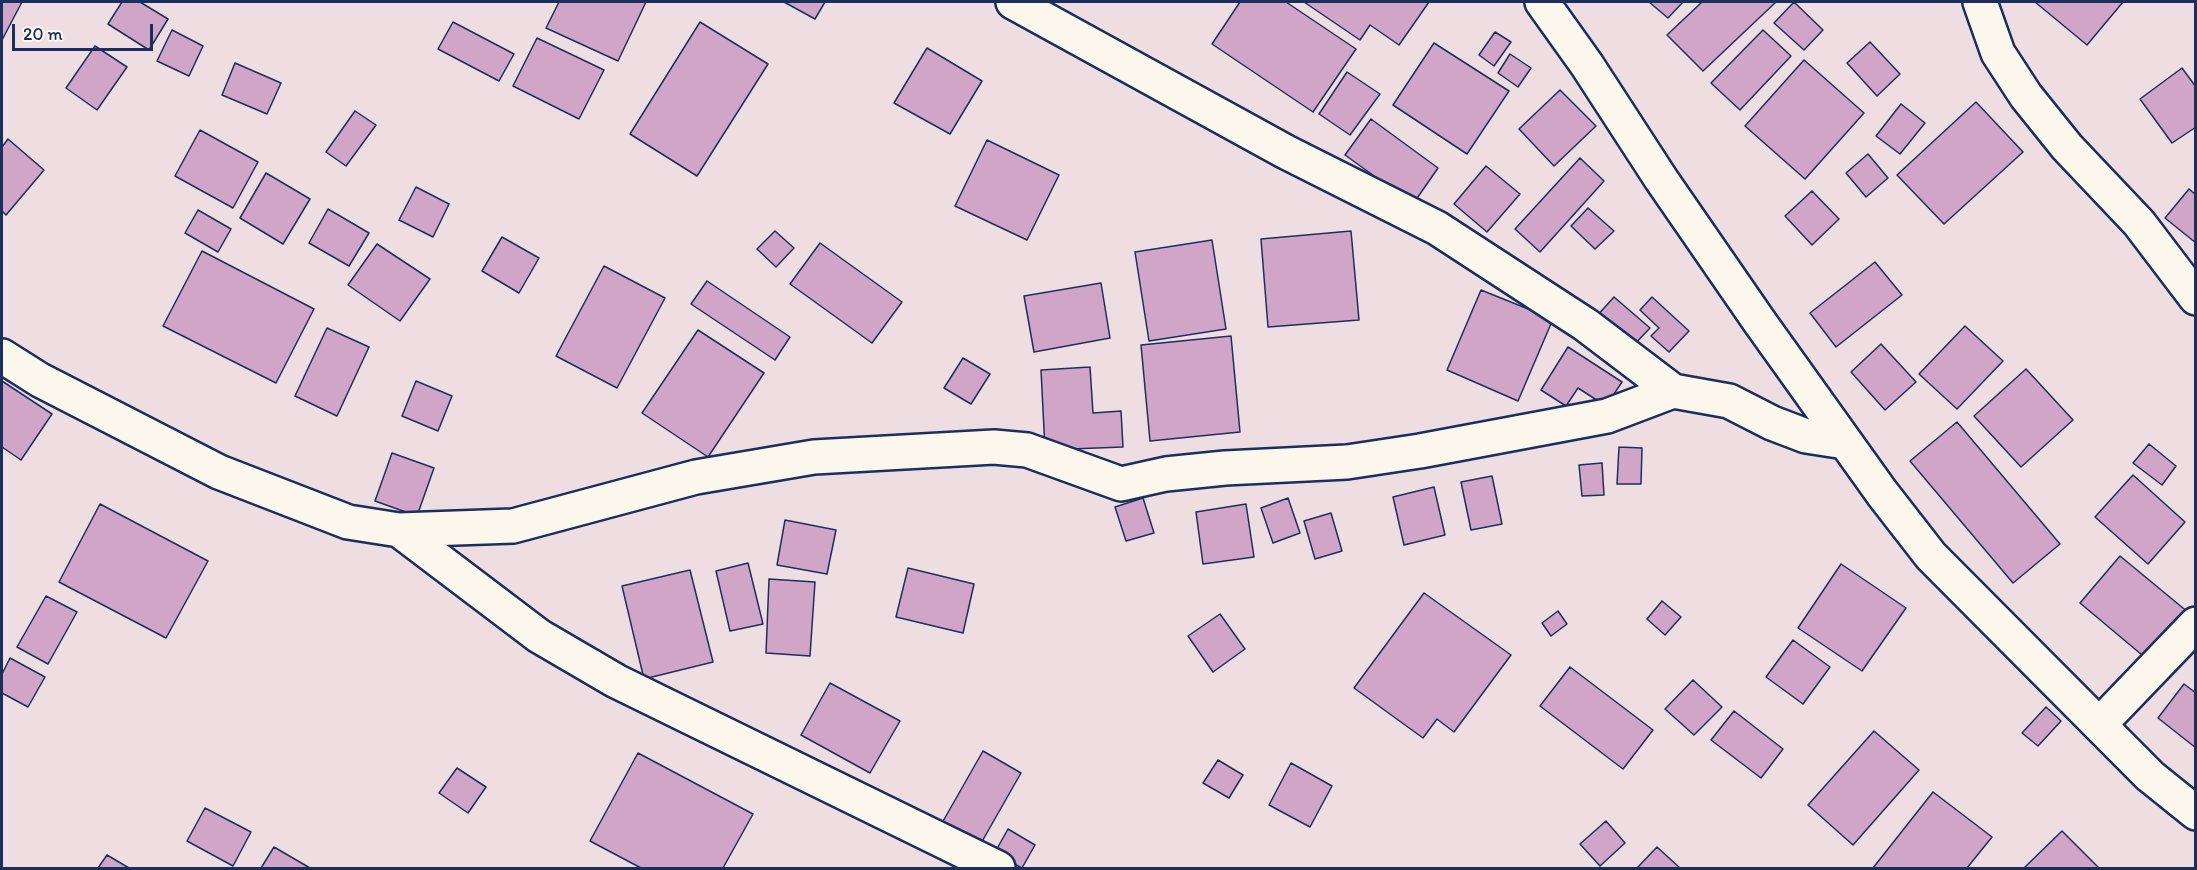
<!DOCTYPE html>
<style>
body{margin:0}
#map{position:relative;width:2197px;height:870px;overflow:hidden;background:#eedee1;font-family:Itim,sans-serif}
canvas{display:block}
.frame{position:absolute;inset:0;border:3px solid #1b2f5e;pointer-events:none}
.scale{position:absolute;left:12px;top:24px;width:141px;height:27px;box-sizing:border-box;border:3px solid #1b2f5e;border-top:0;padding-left:8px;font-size:18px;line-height:21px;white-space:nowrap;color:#1b2f5e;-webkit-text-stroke:4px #fbf7ec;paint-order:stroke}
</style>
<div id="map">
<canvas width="2197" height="870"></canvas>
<div class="frame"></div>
<div class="scale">20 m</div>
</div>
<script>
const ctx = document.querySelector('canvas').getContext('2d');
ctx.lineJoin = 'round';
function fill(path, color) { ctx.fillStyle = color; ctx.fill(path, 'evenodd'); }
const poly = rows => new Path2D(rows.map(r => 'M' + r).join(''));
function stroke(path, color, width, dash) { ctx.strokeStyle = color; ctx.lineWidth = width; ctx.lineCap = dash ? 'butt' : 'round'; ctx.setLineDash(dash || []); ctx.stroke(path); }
const building = poly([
 [2,2,22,2,2,40,2,2],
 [122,2,140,2,168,19,149,50,108,24,122,2],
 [559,2,646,2,618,61,546,28,559,2],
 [784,2,825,2,815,19,784,2],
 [1240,2,1286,2,1356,49,1313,112,1212,44,1240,2],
 [1304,2,1429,2,1399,45,1370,25,1360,40,1304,2],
 [1649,2,1683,2,1668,18,1649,2],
 [1702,2,1776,2,1703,71,1667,35,1702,2],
 [1794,2,1823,30,1804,50,1774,23,1794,2],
 [2035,2,2123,2,2087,45,2035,2],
 [453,22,514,54,499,81,438,49,453,22],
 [700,22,768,64,697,176,630,134,700,22],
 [172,30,203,46,189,76,157,61,172,30],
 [1763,30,1791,56,1740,110,1711,83,1763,30],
 [1495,32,1511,42,1494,66,1479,55,1495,32],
 [537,38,604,70,579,119,513,86,537,38],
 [1870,42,1900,74,1877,96,1847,63,1870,42],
 [1434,43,1509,91,1467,154,1393,105,1434,43],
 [95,46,127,67,97,110,66,88,95,46],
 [927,48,982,81,950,134,894,103,927,48],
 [1510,54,1531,68,1518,87,1498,73,1510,54],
 [1804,60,1864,113,1805,179,1745,126,1804,60],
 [235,63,281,83,267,114,222,95,235,63],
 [2182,68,2196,87,2196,127,2172,143,2140,99,2182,68],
 [1347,72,1380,94,1350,135,1319,114,1347,72],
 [1560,90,1596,126,1554,166,1519,129,1560,90],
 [1976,102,2023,152,1944,224,1897,175,1976,102],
 [1901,104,1925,123,1900,154,1876,136,1901,104],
 [355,111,376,125,346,166,326,152,355,111],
 [1371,119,1438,168,1413,204,1345,155,1371,119],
 [200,130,258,162,233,208,175,176,200,130],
 [8,139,44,170,6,215,2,211,2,147,8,139],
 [987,140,1059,175,1027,240,955,206,987,140],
 [1868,154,1888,178,1866,197,1846,173,1868,154],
 [1580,158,1604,181,1540,252,1515,229,1580,158],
 [1486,166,1520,194,1487,232,1454,204,1486,166],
 [266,173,310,199,283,244,240,218,266,173],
 [416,187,449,204,433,237,399,220,416,187],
 [2189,189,2196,195,2196,243,2165,218,2189,189],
 [1812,191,1839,219,1812,245,1785,216,1812,191],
 [1588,208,1614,231,1595,249,1571,226,1588,208],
 [328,209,369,233,349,266,309,243,328,209],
 [198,210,231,229,218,252,185,233,198,210],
 [775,231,794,248,776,267,757,249,775,231],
 [1351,231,1359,320,1268,327,1261,239,1351,231],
 [502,237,539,258,519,293,482,271,502,237],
 [1212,240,1226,329,1149,341,1135,252,1212,240],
 [820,243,902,302,872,343,790,284,820,243],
 [377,244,430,279,400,321,348,285,377,244],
 [202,251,314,309,276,383,163,326,202,251],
 [1875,262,1902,295,1836,347,1810,313,1875,262],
 [604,266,665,298,617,388,556,356,604,266],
 [707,281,790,337,775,360,691,304,707,281],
 [1101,283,1110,338,1034,352,1024,296,1101,283],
 [1481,290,1553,319,1518,401,1447,370,1481,290],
 [1614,297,1650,328,1630,349,1595,318,1614,297],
 [1652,297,1689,331,1669,352,1651,336,1659,328,1640,310,1652,297],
 [1965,326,2003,361,1957,409,1919,374,1965,326],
 [327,328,369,347,337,416,295,396,327,328],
 [698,330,764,373,708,457,642,413,698,330],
 [1231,336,1240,432,1150,441,1141,345,1231,336],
 [1881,344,1916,382,1885,410,1851,372,1881,344],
 [1568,347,1622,382,1606,406,1578,388,1566,406,1541,390,1568,347],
 [963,358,990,374,971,404,944,388,963,358],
 [1090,367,1093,413,1121,411,1123,447,1045,450,1041,370,1090,367],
 [2026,369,2073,420,2021,467,1974,416,2026,369],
 [2,381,52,414,21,460,2,447,2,381],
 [416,381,452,396,438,431,402,416,416,381],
 [1957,422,2060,544,2013,583,1910,461,1957,422],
 [2149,444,2176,466,2162,485,2133,463,2149,444],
 [1619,447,1642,448,1641,484,1617,484,1619,447],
 [392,453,434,468,417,516,375,501,392,453],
 [1602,463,1604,495,1582,496,1579,465,1602,463],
 [2133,475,2185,522,2148,564,2095,517,2133,475],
 [1492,476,1502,524,1471,530,1461,482,1492,476],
 [1434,487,1445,535,1404,545,1393,497,1434,487],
 [1143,498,1154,533,1126,541,1115,507,1143,498],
 [1288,498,1300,533,1273,543,1261,508,1288,498],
 [100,504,208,561,166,638,59,582,100,504],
 [1246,504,1254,557,1203,564,1196,512,1246,504],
 [1331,513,1342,551,1315,559,1304,521,1331,513],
 [785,520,836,530,827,574,777,565,785,520],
 [2120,556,2189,613,2148,660,2080,603,2120,556],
 [748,563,763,624,730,631,716,571,748,563],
 [1841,564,1906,608,1862,671,1798,628,1841,564],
 [908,568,974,584,963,633,896,617,908,568],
 [690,570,713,662,644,679,622,586,690,570],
 [769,579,815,582,810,656,766,653,769,579],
 [1424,593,1511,655,1454,732,1437,719,1423,738,1354,688,1424,593],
 [46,596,77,612,48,664,17,647,46,596],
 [1662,601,1681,617,1665,635,1647,619,1662,601],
 [1558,611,1567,624,1551,636,1542,623,1558,611],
 [1220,614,1245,649,1213,672,1188,636,1220,614],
 [1793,640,1830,667,1803,704,1766,677,1793,640],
 [10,658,45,677,28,707,2,693,2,674,10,658],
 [1570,667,1653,730,1623,769,1540,706,1570,667],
 [1693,680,1722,707,1694,735,1665,709,1693,680],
 [830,683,900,721,870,773,801,735,830,683],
 [2184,684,2196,693,2196,748,2158,718,2184,684],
 [2046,707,2061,721,2038,746,2022,733,2046,707],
 [1734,711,1783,749,1761,778,1711,740,1734,711],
 [1874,731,1919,770,1853,845,1808,805,1874,731],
 [983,751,1021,773,976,852,938,830,983,751],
 [638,753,753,814,723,868,641,868,590,841,638,753],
 [1218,760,1243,775,1229,798,1203,783,1218,760],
 [1291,763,1332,786,1310,827,1269,805,1291,763],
 [457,768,486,787,468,813,439,793,457,768],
 [1933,792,1992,837,1967,868,1873,868,1933,792],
 [205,808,251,832,233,866,187,841,205,808],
 [1606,821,1625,843,1600,866,1580,844,1606,821],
 [1008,829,1035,845,1022,868,994,854,1008,829],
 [2062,831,2099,868,2024,868,2062,831],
 [274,847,310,868,261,868,274,847],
 [1657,847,1680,868,1637,868,1657,847],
 [107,855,129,868,98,868,107,855]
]);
const minor = poly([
 [1013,2,1286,152,1437,228,1586,325,1673,391,1729,401,1772,423,1806,436,1845,442],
 [1542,2,1587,65,1661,179,1759,321,1882,493,1931,556,2150,776,2196,813],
 [1980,2,1998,53,2026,96,2067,147,2139,223,2196,298],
 [2,356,40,380,219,472,348,522,399,530,513,526,696,477,814,457,994,447,1027,450,1121,484,1166,474,1225,468,1347,462,1420,451,1607,416,1673,391],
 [399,530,539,636,616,681,998,868],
 [2099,725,2196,624]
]);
fill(building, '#d1a5c8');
stroke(building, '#1b2f5e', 1.5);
stroke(minor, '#1b2f5e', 38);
stroke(minor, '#fbf7ec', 33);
</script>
